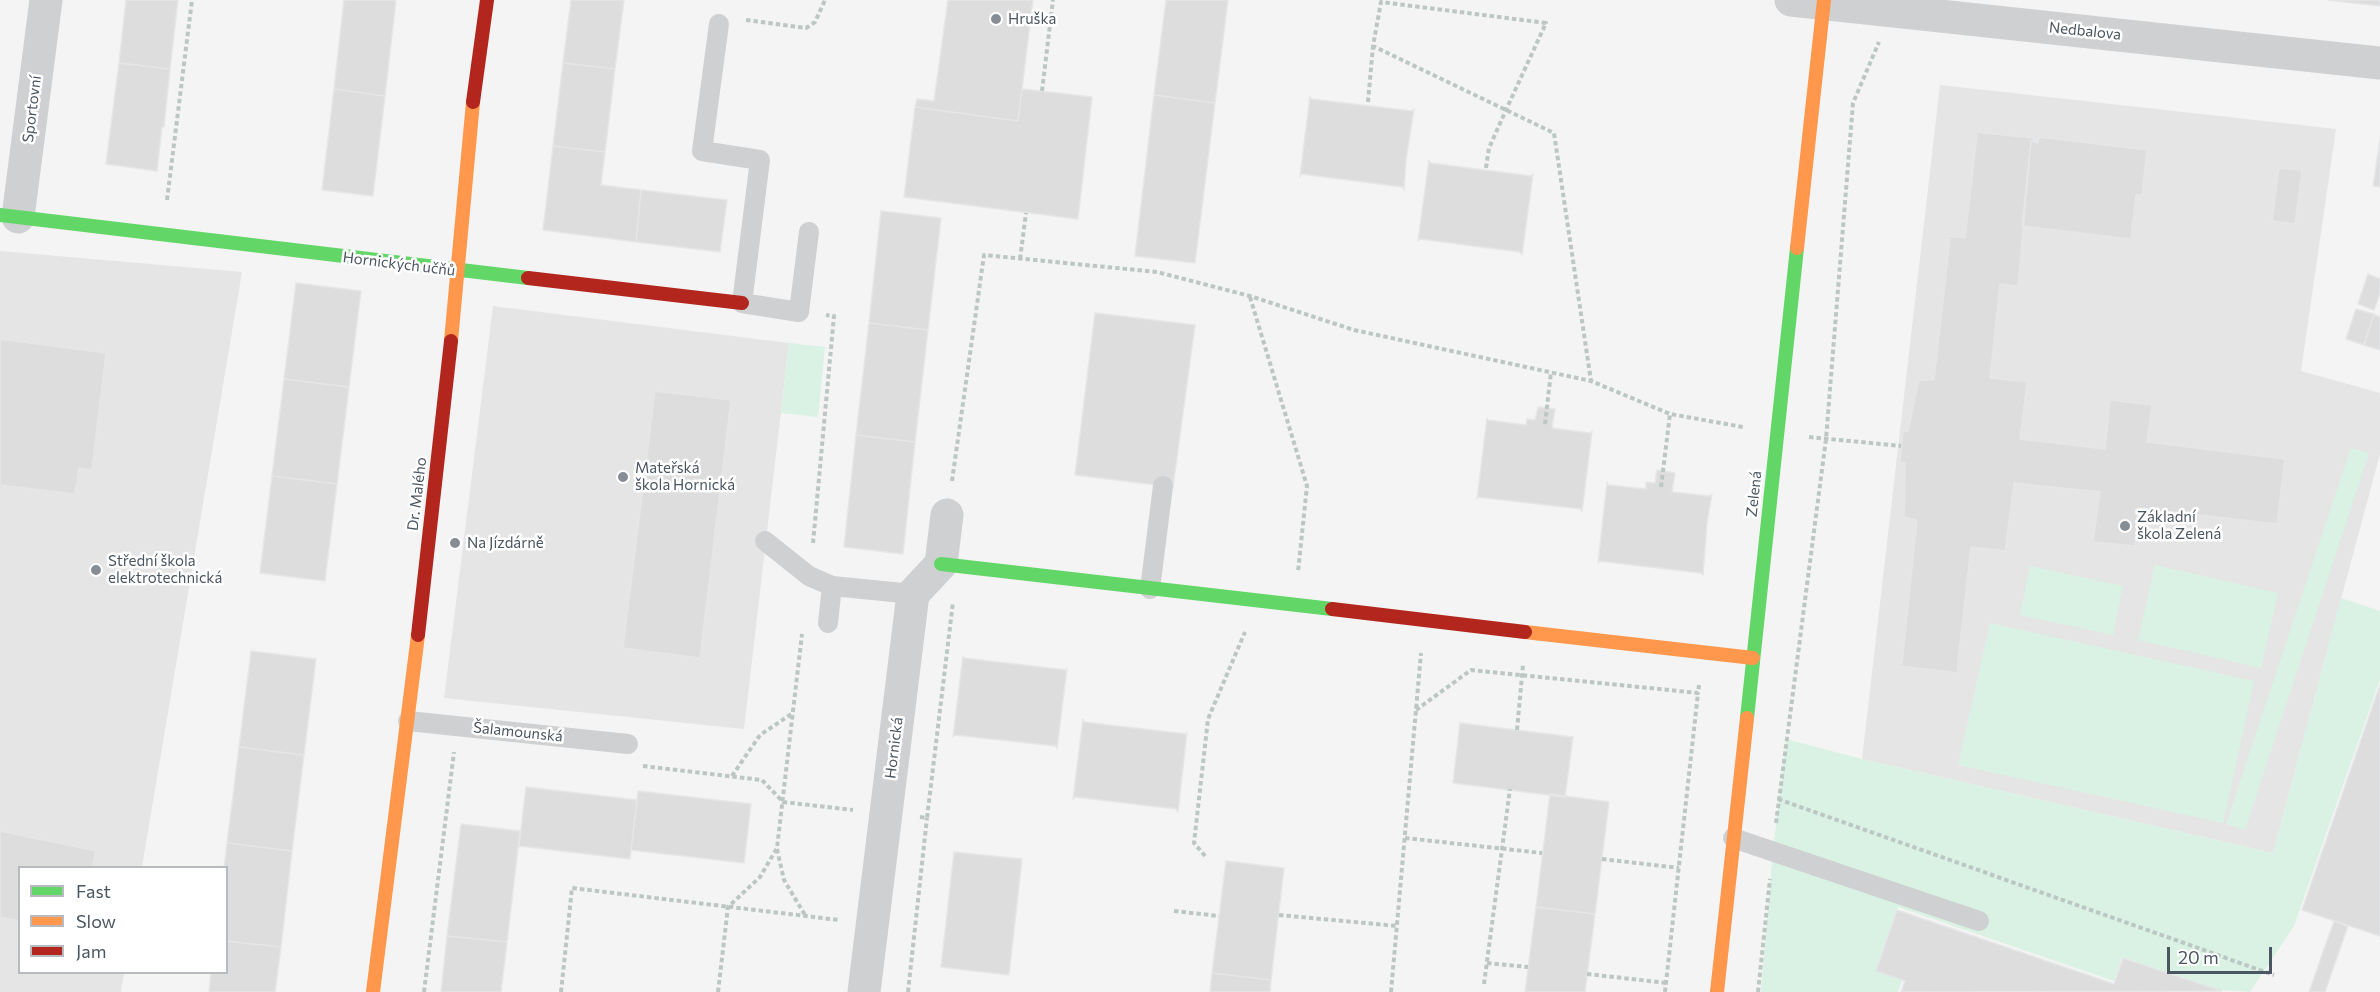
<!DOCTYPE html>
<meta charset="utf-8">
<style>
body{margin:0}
#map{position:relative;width:2380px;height:992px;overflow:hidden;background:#f4f4f4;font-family:Commissioner,sans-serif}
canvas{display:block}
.legend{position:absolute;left:18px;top:866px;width:210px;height:108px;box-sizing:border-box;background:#fff;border:2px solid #b7bbc0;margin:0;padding:8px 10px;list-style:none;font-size:18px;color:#4a5661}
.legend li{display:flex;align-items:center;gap:12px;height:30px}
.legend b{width:30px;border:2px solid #b7bbc0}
.scale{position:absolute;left:2167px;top:947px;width:105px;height:27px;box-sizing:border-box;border:3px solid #4a5661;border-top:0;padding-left:8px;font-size:18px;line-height:21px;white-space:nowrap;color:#4a5661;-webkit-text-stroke:4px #fff;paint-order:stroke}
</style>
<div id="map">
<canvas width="2380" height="992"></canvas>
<ul class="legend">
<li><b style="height:8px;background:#63d668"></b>Fast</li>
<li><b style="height:8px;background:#ff974d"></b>Slow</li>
<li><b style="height:8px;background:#b3261e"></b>Jam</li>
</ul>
<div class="scale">20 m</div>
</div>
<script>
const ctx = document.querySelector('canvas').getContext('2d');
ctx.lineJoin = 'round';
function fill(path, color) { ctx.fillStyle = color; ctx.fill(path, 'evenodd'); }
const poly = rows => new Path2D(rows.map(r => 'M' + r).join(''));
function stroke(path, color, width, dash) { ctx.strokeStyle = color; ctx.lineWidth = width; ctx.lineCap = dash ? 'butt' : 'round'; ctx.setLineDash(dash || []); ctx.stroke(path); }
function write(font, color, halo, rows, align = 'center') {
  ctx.font = font + ' Commissioner,sans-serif'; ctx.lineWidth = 5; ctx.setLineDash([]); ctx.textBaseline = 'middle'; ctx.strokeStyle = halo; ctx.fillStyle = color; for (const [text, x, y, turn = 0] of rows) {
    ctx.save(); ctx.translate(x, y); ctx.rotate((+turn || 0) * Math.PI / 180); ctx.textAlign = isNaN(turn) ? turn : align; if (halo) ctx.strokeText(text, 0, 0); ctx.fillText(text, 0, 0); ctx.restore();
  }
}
const education = poly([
 [1940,85,2336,129,2301,371,2380,393,2380,454,2273,853,1862,759],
 [0,251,242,272,142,867,20,868,20,972,124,973,121,992,0,992],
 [493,306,789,343,744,729,444,698]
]);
const green = poly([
 [789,343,825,347,818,417,781,413],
 [2351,448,2369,453,2245,830,2226,824],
 [2155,565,2278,593,2261,668,2138,640],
 [2030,566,2123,586,2113,635,2020,615],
 [2341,598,2380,611,2380,679,2294,926,2250,992,2220,990,2122,957,2114,981,1898,907,1877,966,1904,975,1898,992,1761,992,1773,851,1786,739,1862,759,2273,853],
 [1990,623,2254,681,2223,823,1958,765]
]);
const building = poly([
 [126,0,178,0,170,69,119,63,126,0],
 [344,0,396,0,385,96,334,89,344,0],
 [571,0,624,0,615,69,563,63,571,0],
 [948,0,1033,0,1018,121,915,107,917,99,934,101,948,0],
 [1166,0,1228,0,1215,103,1154,95,1166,0],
 [2328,0,2380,0,2380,6,2328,0],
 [119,63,170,69,164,127,162,127,157,171,106,164,119,63],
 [563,63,615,69,605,152,553,146,563,63],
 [334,89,385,96,373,196,322,190,334,89],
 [1022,89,1092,97,1078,219,904,197,915,107,1018,121,1022,89],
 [1154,95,1215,103,1195,263,1135,256,1154,95],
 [1310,96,1311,99,1412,111,1414,109,1406,160,1404,190,1403,187,1301,174,1300,177,1310,96],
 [1974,132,2034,138,2034,141,2031,141,2018,286,2000,284,1990,378,2027,382,2020,439,2105,449,2110,400,2152,405,2147,442,2285,459,2277,524,2138,508,2135,546,2093,542,2100,492,2014,483,2005,551,1971,547,1957,670,1959,673,1899,666,1899,663,1902,664,1917,520,1904,517,1905,463,1900,463,1903,431,1908,431,1919,380,1934,380,1950,239,1948,239,1948,236,1965,238,1977,135,1974,134,1974,132],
 [2039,137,2147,150,2142,195,2136,195,2131,239,2022,226,2031,141,2038,143,2039,137],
 [2380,140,2380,187,2373,186,2380,140],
 [553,146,605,152,601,185,641,190,636,242,543,230,553,146],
 [1429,160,1430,163,1531,176,1533,174,1522,255,1520,252,1420,239,1418,241,1429,160],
 [2279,168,2302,170,2295,224,2272,221,2279,168],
 [641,190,727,200,720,252,636,242,641,190],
 [881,211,941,218,928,330,869,323,881,211],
 [2368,274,2380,279,2380,293,2374,310,2358,304,2368,274],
 [296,283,361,291,349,387,284,379,296,283],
 [2356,309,2374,314,2364,345,2346,339,2356,309],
 [1095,313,1195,325,1173,487,1075,475,1095,313],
 [2374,314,2380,317,2380,350,2364,345,2374,314],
 [869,323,928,330,915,442,856,435,869,323],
 [0,339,106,353,92,470,79,468,75,494,0,485,0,339],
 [284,379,349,387,337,484,272,476,284,379],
 [655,391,731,400,700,658,623,648,655,391],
 [1538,407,1555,409,1552,428,1590,433,1592,431,1582,512,1581,509,1478,497,1477,499,1487,418,1488,420,1526,425,1527,419,1535,420,1538,407],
 [856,435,915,442,903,554,844,547,856,435],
 [1657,470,1675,473,1672,492,1710,496,1712,494,1707,523,1703,575,1701,573,1599,561,1598,563,1607,482,1608,485,1646,489,1646,482,1655,483,1657,470],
 [272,476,337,484,325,581,260,573,272,476],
 [251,651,316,659,304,755,239,747,251,651],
 [963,656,964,658,1066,670,1067,668,1057,749,1056,746,955,735,953,737,963,656],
 [2380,685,2380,936,2302,910,2380,685],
 [1083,719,1084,722,1186,734,1187,732,1178,812,1176,809,1075,797,1073,799,1083,719],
 [1460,723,1573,737,1565,797,1453,783,1460,723],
 [239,747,304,755,292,851,227,843,239,747],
 [526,787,637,800,630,859,519,846,526,787],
 [638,791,751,804,744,863,631,850,638,791],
 [1550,794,1609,802,1595,914,1536,907,1550,794],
 [461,824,520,831,507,942,447,936,461,824],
 [0,831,96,851,92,868,20,868,20,921,0,917,0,831],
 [227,843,292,851,281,947,226,941,226,868,224,868,227,843],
 [954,852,1022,859,1009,975,941,967,954,852],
 [1226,861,1284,868,1271,980,1212,973,1226,861],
 [1536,907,1595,914,1585,992,1525,992,1536,907],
 [1897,910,2114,984,2123,958,2222,991,1901,992,1905,981,1876,971,1897,910],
 [2334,921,2348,926,2325,992,2309,992,2334,921],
 [447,936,507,942,501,992,441,992,447,936],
 [226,941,281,947,275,992,209,992,211,972,226,972,226,941],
 [1212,973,1271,980,1270,992,1210,992,1212,973]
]);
const path = poly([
 [746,20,806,28,815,22,825,0],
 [1042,91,1053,0],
 [1368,102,1373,46],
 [1486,168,1489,148,1506,110,1546,23,1381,2,1373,46,1506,110,1554,133,1591,381],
 [167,200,192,0],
 [1020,259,1026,213],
 [1250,297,1307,486,1298,572],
 [1545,424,1551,372],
 [1809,437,1901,446],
 [952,481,984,255,1157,272,1250,296,1354,330,1591,381,1670,414,1743,427],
 [1661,487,1670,414],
 [813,543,834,316,826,315],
 [1416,710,1471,670,1698,693,1699,685],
 [1517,730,1523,665],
 [643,766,762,780,783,802,853,810],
 [732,776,760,735,793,713],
 [1778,799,2274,975],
 [920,817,927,818,953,602],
 [1776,823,1826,439,1853,103,1879,42],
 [1405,838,1542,853],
 [777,849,784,880,805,915],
 [1205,856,1194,843,1208,719,1245,632],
 [1602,859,1679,868],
 [1174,911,1219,916],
 [1279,915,1397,926],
 [1487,963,1528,967],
 [1587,974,1667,983],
 [1484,984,1510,789],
 [424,992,454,752],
 [561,992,572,888,839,920],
 [718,992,728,907,760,877,777,848,802,634],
 [908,992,927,818],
 [1391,992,1421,653],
 [1665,992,1698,693],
 [1758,992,1770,879]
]);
const lane = poly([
 [719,24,702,151,760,160,742,303,799,312,809,232],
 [765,541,809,576,832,586,913,594],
 [1150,589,1163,486],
 [828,623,832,586],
 [408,721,628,744],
 [1733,838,1979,921]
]);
const street = poly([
 [1791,0,2380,63],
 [18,217,46,0],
 [864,992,913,594,941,564,947,515]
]);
const fast = poly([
 [0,215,528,278],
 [941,564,1332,609],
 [1747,718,1797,248]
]);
const slow = poly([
 [1797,248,1824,0],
 [451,341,473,102],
 [1525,632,1753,658],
 [373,992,418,635],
 [1717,992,1747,718]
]);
const jam = poly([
 [473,102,487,0],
 [528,278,742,303],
 [1332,609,1525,632],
 [418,635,451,341]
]);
const markers = [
 [996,19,6,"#868d94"],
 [623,477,6,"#868d94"],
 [2125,526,6,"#868d94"],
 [455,543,6,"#868d94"],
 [96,570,6,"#868d94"]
];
const poiNames = [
 ["Hruška",1008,19],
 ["Mateřská",635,468],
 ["škola Hornická",635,485],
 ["Základní",2137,517],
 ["škola Zelená",2137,534],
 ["Na Jízdárně",467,543],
 ["Střední škola",108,561],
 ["elektrotechnická",108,578]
];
const streetNames = [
 ["Nedbalova",2085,31,6],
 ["Sportovní",32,109,-83],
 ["Hornických učňů",399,264,7],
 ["Dr. Malého",417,494,-83],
 ["Zelená",1754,494,-84],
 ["Šalamounská",518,732,6],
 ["Hornická",894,748,-83]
];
fill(education, '#e6e5e6');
fill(green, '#d9f2e3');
fill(building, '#ddddde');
stroke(building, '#e5e6e7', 1.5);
stroke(path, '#bcc7c4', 4, [4.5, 3]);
stroke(lane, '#ced0d2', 20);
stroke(street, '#ced0d2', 33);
stroke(fast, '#63d668', 14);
stroke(slow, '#ff974d', 14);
stroke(jam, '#b3261e', 14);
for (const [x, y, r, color] of markers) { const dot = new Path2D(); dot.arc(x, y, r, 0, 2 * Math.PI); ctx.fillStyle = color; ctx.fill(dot); stroke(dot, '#fff', 2); }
write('15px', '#4a5661', '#fff', poiNames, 'left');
write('15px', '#4a5661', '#fff', streetNames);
</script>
